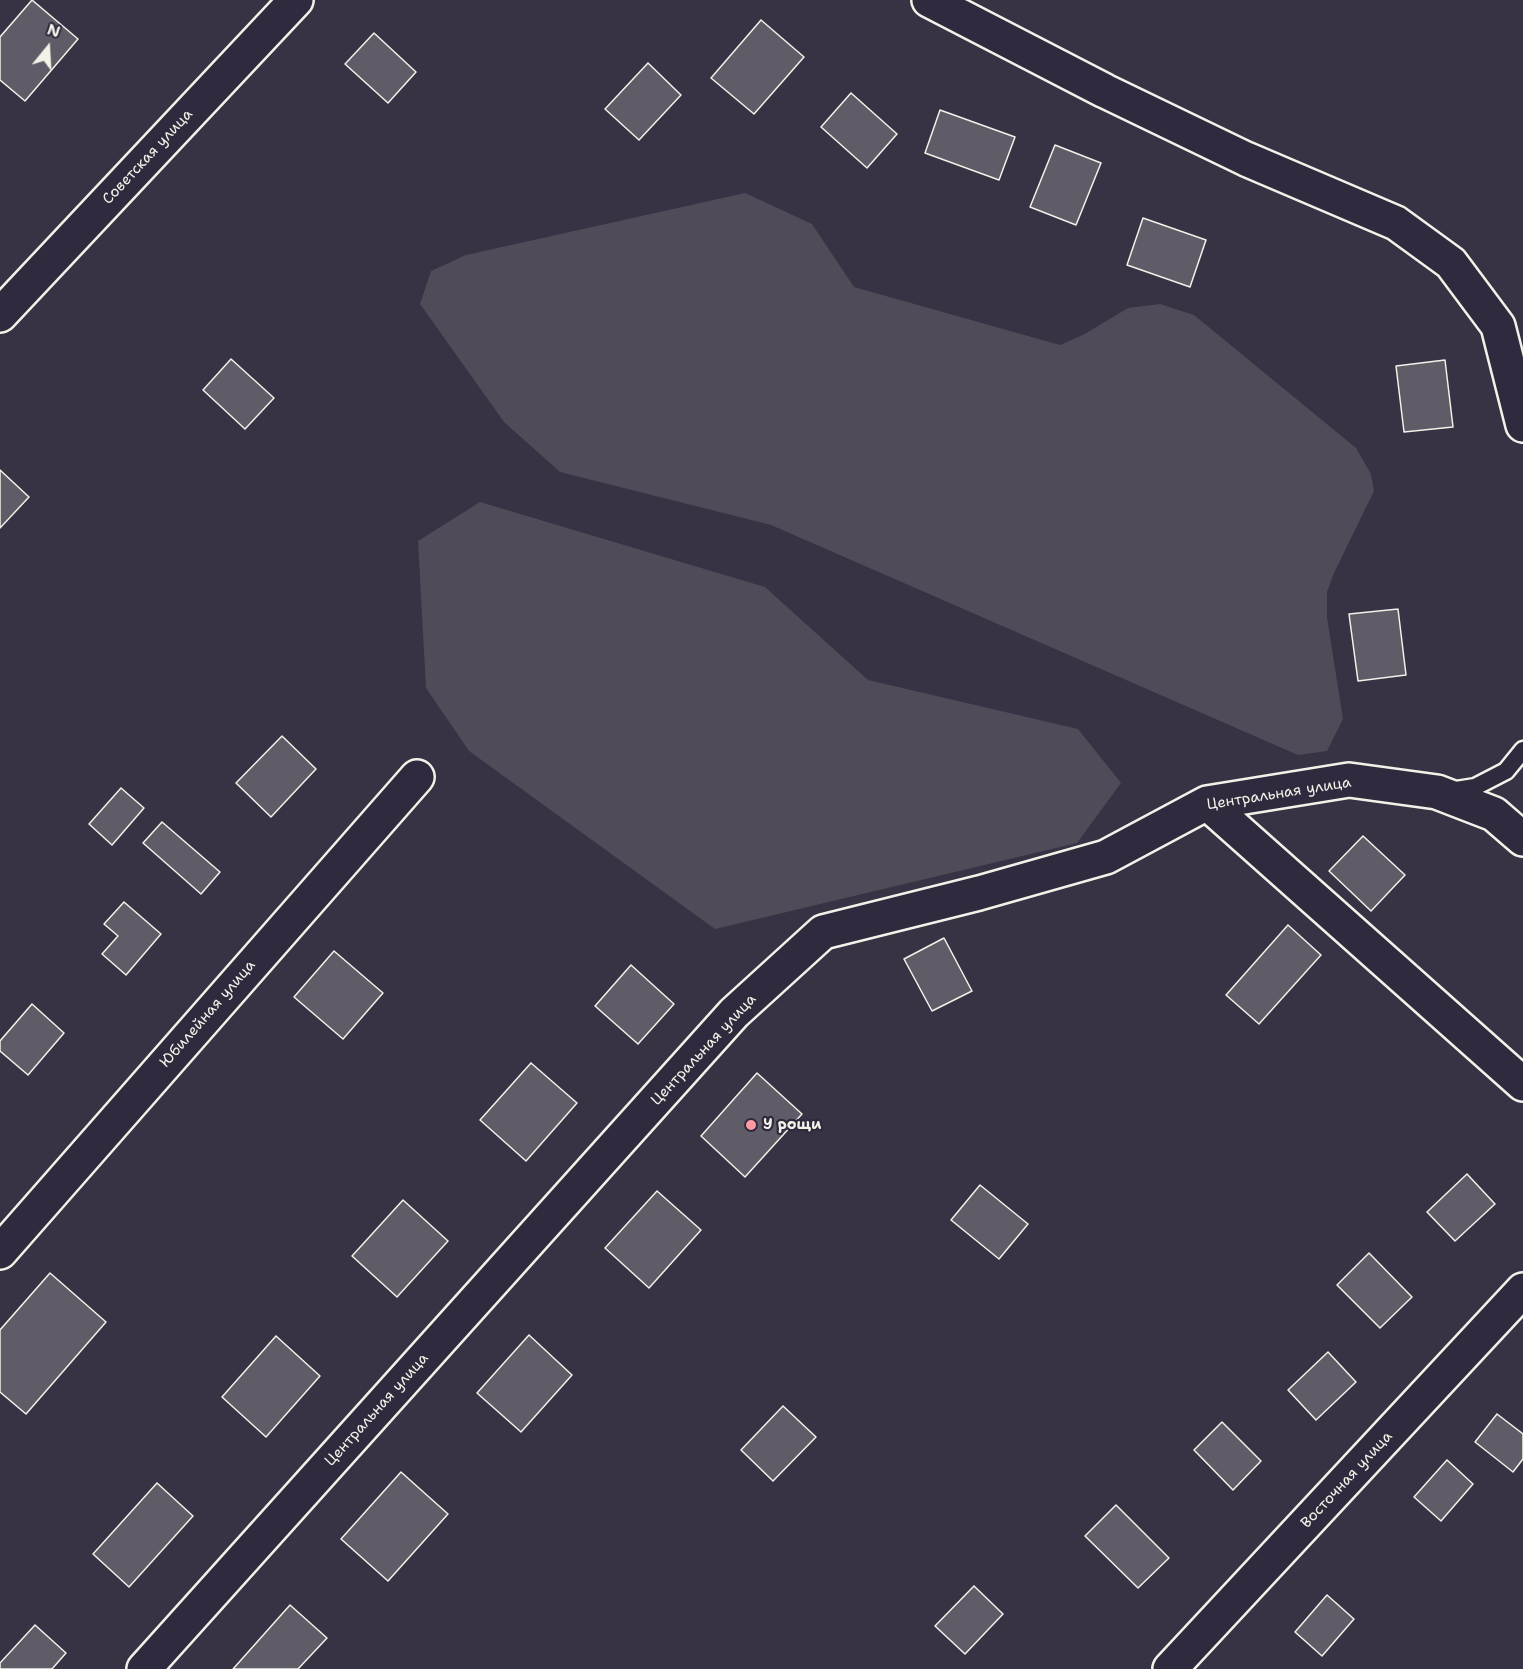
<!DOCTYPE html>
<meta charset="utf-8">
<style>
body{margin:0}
#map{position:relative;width:1523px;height:1669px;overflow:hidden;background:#373244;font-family:"Shantell Sans",sans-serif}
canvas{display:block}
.north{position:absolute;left:18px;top:18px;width:60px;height:60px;-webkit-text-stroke:4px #2f2a3d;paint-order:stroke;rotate:18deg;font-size:16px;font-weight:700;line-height:24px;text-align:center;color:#f4f1e8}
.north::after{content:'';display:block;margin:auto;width:21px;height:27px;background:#f4f1e8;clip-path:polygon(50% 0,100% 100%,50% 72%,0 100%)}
</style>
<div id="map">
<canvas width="1523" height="1669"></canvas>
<div class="north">N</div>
</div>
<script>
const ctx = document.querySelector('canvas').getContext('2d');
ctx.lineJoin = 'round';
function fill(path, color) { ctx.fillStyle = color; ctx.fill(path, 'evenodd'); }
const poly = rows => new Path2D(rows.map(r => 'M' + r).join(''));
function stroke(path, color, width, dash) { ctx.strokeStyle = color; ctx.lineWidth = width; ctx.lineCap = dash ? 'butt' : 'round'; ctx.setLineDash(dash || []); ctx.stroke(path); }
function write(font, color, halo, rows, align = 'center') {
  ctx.font = font + ' "Shantell Sans",sans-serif'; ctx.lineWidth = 4.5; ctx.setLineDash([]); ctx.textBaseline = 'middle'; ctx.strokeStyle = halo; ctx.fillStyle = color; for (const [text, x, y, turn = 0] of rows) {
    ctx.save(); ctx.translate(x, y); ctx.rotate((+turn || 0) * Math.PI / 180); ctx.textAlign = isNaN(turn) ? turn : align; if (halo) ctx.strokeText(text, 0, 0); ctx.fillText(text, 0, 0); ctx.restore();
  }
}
const green = poly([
 [745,193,812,224,854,287,1060,345,1083,335,1128,308,1160,304,1194,315,1356,448,1371,474,1374,491,1334,573,1327,592,1327,617,1343,719,1327,751,1298,755,771,525,560,472,504,422,420,304,431,271,466,255],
 [480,502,765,587,868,680,1078,729,1121,783,1077,843,715,929,469,751,426,688,418,541]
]);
const building = poly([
 [32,0,78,39,25,101,0,80,0,37,32,0],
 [761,20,804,57,754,114,711,78,761,20],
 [374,33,416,72,388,103,345,64,374,33],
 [648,63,681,95,639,140,605,109,648,63],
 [851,93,897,134,867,168,821,127,851,93],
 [940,110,1015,137,999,180,925,153,940,110],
 [1055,145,1101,163,1076,225,1030,207,1055,145],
 [1143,218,1206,240,1190,287,1127,265,1143,218],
 [231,359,274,398,245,429,203,390,231,359],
 [1445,360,1453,427,1404,432,1396,366,1445,360],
 [0,470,29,497,0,528,0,470],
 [1398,609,1406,675,1358,681,1349,614,1398,609],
 [282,736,316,769,271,817,236,783,282,736],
 [121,788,144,808,112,845,89,824,121,788],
 [162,822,220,872,201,894,143,843,162,822],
 [1363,836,1405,875,1371,911,1329,871,1363,836],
 [124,902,161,934,126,975,102,954,118,936,104,924,124,902],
 [1288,925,1321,955,1259,1024,1226,995,1288,925],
 [944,938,972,991,932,1011,904,959,944,938],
 [334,951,383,993,343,1039,294,997,334,951],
 [631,965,674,1004,638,1044,595,1006,631,965],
 [32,1004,64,1033,28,1075,0,1051,0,1041,32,1004],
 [531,1063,577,1103,526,1161,480,1120,531,1063],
 [757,1073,802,1114,745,1177,701,1136,757,1073],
 [1467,1174,1495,1204,1455,1241,1427,1212,1467,1174],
 [980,1185,1028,1224,999,1259,951,1220,980,1185],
 [657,1191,701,1230,649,1288,605,1248,657,1191],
 [403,1200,448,1241,397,1297,352,1256,403,1200],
 [1369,1253,1412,1297,1380,1328,1337,1285,1369,1253],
 [50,1273,106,1322,26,1414,0,1392,0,1330,50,1273],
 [529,1335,572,1375,521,1432,477,1393,529,1335],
 [276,1336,320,1376,266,1437,222,1397,276,1336],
 [1328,1352,1356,1382,1316,1420,1288,1390,1328,1352],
 [783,1406,816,1437,773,1481,741,1450,783,1406],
 [1497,1414,1523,1434,1523,1459,1513,1472,1475,1442,1497,1414],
 [1222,1422,1261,1461,1233,1490,1194,1450,1222,1422],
 [1447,1460,1473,1484,1441,1521,1414,1497,1447,1460],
 [401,1472,448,1514,388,1581,341,1539,401,1472],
 [157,1483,193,1516,129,1587,93,1554,157,1483],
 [1116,1505,1169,1558,1138,1588,1085,1536,1116,1505],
 [974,1586,1003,1614,965,1654,935,1626,974,1586],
 [1327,1595,1354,1619,1322,1656,1295,1632,1327,1595],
 [290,1605,327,1638,298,1669,233,1669,290,1605],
 [35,1625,66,1653,52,1669,0,1669,0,1663,35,1625]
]);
const service = poly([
 [1450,791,1475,787,1506,771,1523,750]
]);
const minor = poly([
 [929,0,1105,91,1246,159,1396,223,1451,263,1498,326,1523,425],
 [0,315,296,0],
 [1207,803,1523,1084],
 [0,1252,417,777],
 [144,1669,734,1013,823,932,979,893,1106,857,1207,803,1349,780,1437,792,1494,814,1523,839],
 [1170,1669,1523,1290]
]);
const markers = [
 [751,1125,6,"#ff9aa2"]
];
const streetNames = [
 ["Советская улица",148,157,-47],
 ["Центральная улица",1279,794,-9],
 ["Юбилейная улица",208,1014,-49],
 ["Центральная улица",704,1050,-47],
 ["Центральная улица",377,1410,-48],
 ["Восточная улица",1347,1480,-47]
];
const poiNames = [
 ["У рощи",763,1125]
];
fill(green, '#504b59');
fill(building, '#5f5c67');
stroke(building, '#f4f1e8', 1.5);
stroke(service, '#f4f1e8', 21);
stroke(minor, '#f4f1e8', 38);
stroke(service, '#2f2a3d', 16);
stroke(minor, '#2f2a3d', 33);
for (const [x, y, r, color] of markers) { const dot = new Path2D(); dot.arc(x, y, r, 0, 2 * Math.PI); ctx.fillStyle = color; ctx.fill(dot); stroke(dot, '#2f2a3d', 2); }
write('15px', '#f4f1e8', '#2f2a3d', streetNames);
write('bold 15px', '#f4f1e8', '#2f2a3d', poiNames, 'left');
</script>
